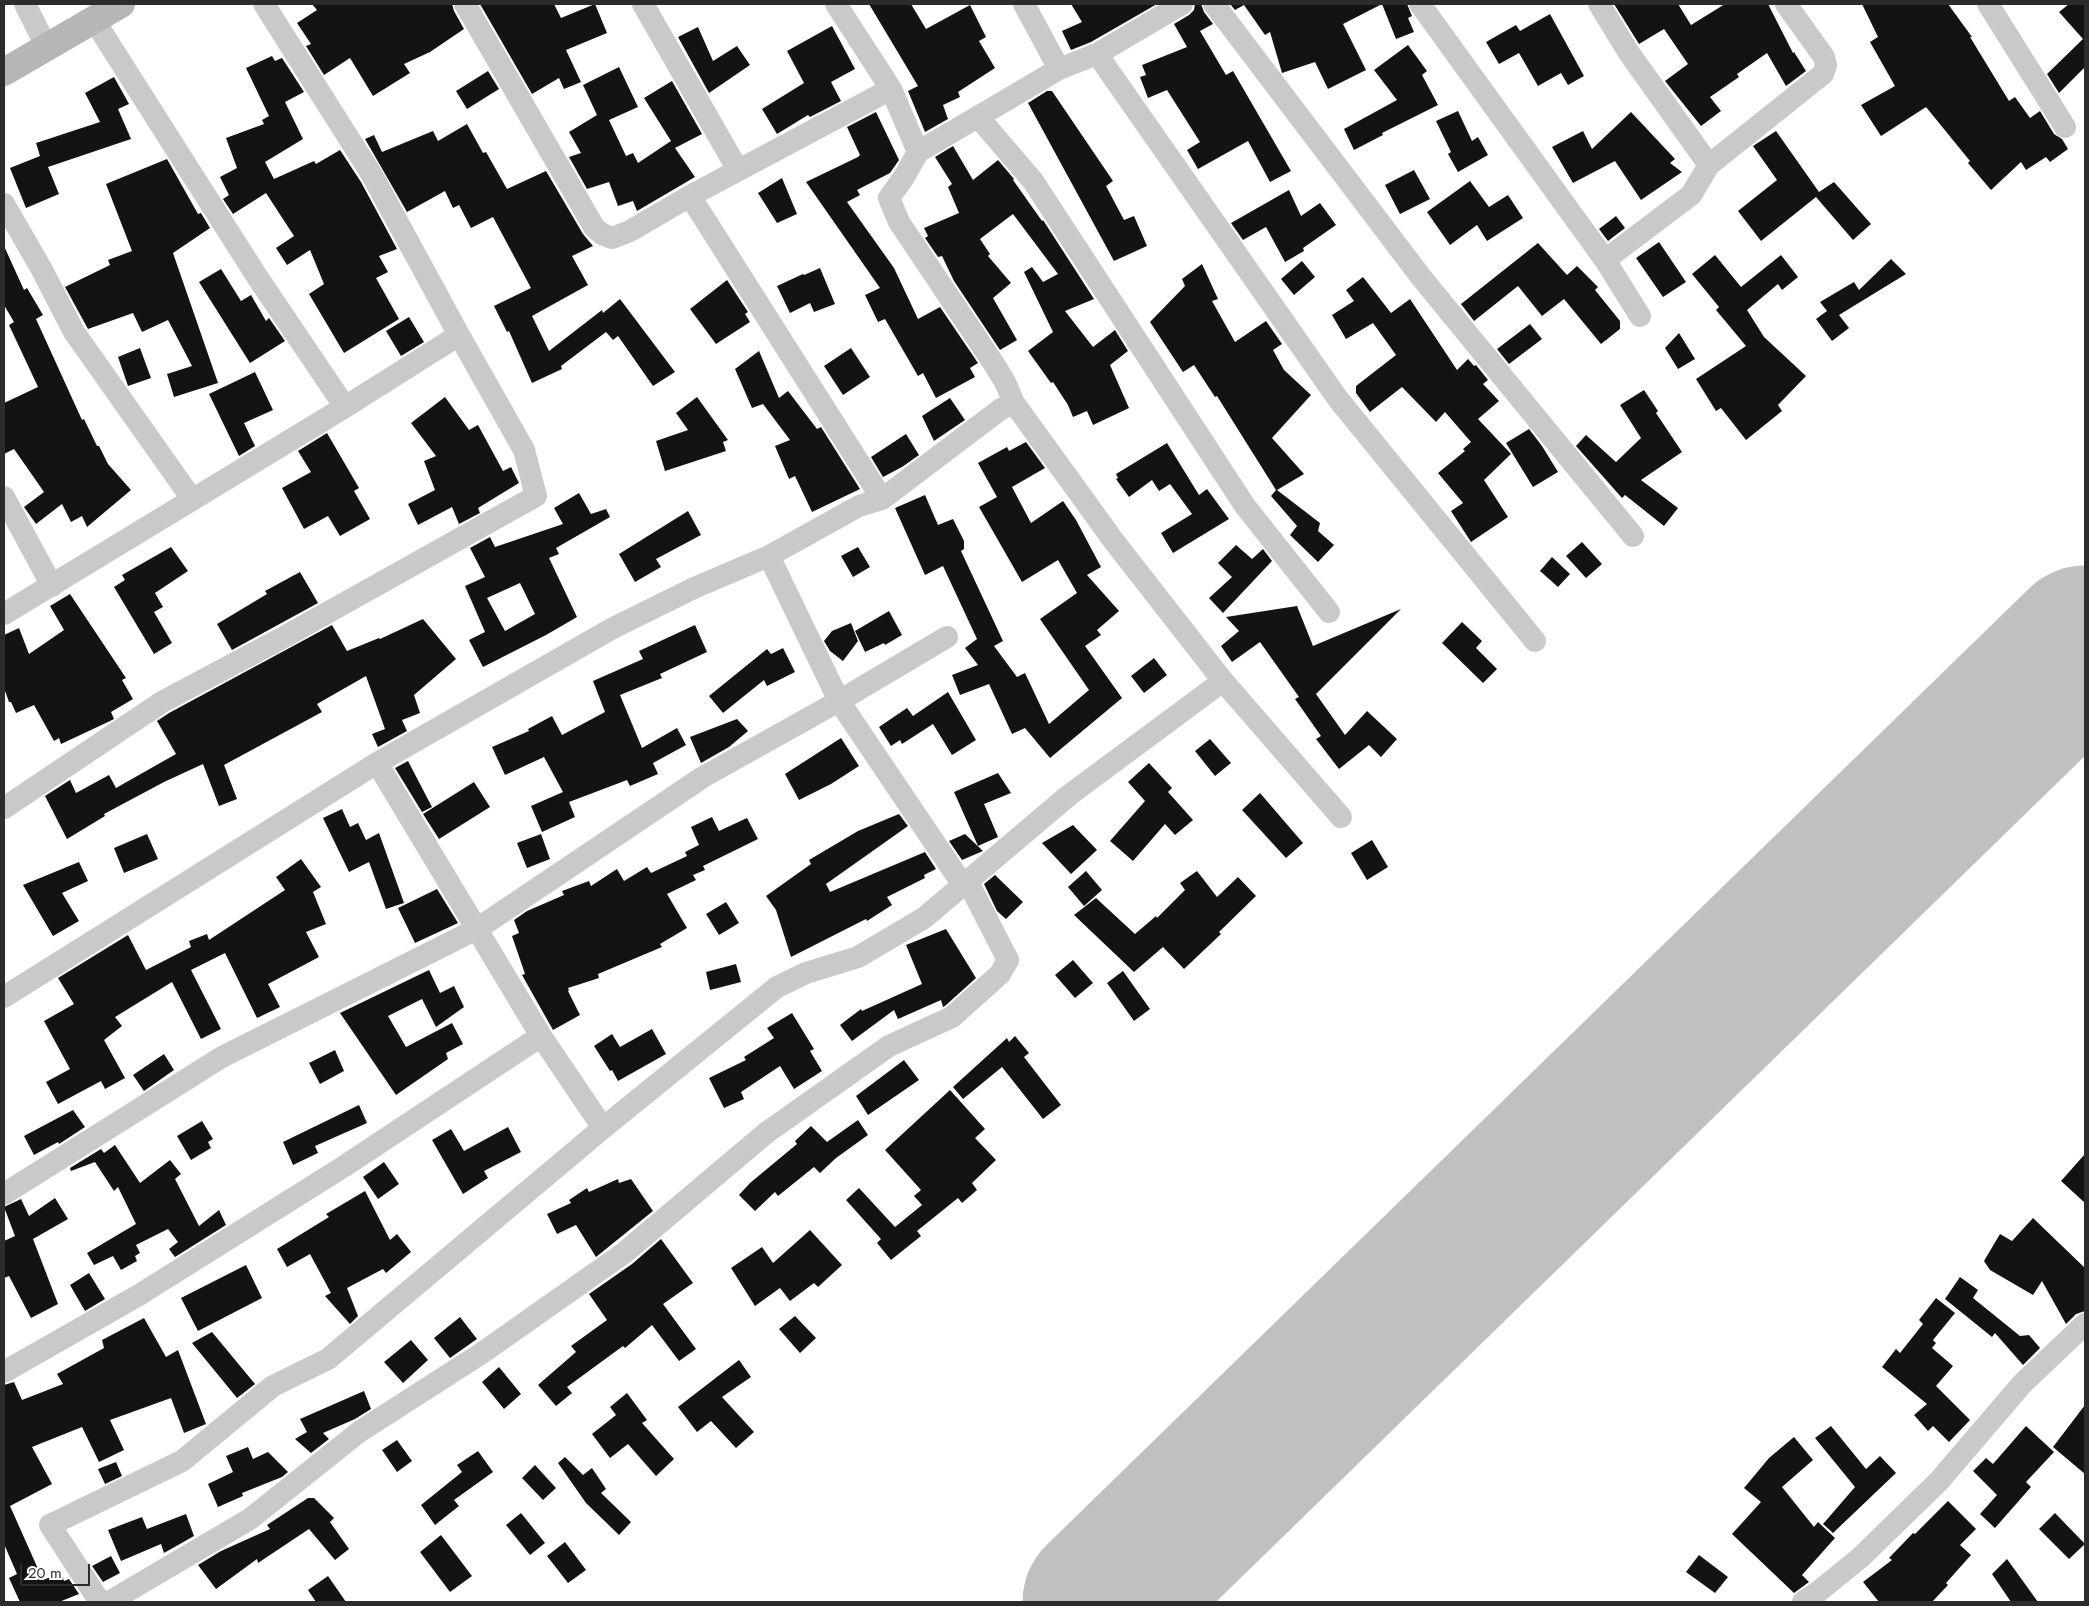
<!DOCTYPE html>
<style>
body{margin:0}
#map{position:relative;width:2089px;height:1606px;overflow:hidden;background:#fff;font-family:Jost,sans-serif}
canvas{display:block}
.frame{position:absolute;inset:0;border:5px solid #2c2c2c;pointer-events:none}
.scale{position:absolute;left:20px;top:1564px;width:70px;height:22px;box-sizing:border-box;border:2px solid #2c2c2c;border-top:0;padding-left:6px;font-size:15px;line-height:18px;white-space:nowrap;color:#2c2c2c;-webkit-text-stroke:4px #fff;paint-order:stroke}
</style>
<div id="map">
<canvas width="2089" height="1606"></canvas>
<div class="frame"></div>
<div class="scale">20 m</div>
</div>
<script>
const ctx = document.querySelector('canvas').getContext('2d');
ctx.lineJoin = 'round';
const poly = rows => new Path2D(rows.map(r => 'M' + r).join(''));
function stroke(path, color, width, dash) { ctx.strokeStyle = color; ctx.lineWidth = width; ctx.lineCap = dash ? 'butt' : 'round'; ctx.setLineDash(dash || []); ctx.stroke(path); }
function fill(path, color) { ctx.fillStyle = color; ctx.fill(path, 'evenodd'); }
const runway = poly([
 [1102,1602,2085,645]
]);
const building = poly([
 [312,4,452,4,454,11,464,29,430,52,404,64,410,73,373,96,350,58,324,75,306,46,311,44,297,23,317,10],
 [480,4,554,4,561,18,595,4,607,33,566,50,581,82,564,89,559,78,532,94],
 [869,4,911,4,926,29,970,5,986,37,979,41,995,68,958,92,960,97,943,105,948,119,925,132,908,91,918,86],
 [1071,4,1157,4,1091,42,1071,50,1062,31,1082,22],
 [1195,4,1201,4,1204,12,1213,24,1200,31,1226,75,1233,71,1291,171,1270,182,1248,141,1198,169,1187,150,1200,142,1167,90,1148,98,1140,77,1146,75,1142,65,1187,47,1174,24,1189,15,1194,10],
 [1230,4,1407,4,1412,16,1408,18,1414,32,1396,39,1382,4,1343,24,1366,70,1328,89,1315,62,1282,73,1270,32,1265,35,1244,5,1235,10],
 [1614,4,1678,4,1691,25,1725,4,1768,4,1793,53,1794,52,1806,71,1786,86,1767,53,1737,74,1739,77,1710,97,1721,111,1701,126,1665,81,1688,64,1664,29,1639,44],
 [1862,4,1948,4,1972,37,1970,37,2009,101,2015,97,2030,118,2040,111,2054,134,2062,139,2068,149,2050,162,2046,157,2026,170,2021,162,1991,190,1968,163,1970,161,1926,107,1881,136,1861,105,1895,86,1870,42,1878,37],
 [2069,4,2085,4,2085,67,2059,93,2047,74,2083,39,2059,12],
 [1550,14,1584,76,1568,85,1561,73,1538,86,1519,53,1499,64,1486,42,1516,25,1520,31],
 [832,26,855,69,831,82,841,101,810,117,808,115,777,134,762,109,804,83,787,51],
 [698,27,713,61,737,46,750,65,709,93,678,37],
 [1408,45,1427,71,1422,75,1438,105,1382,133,1383,135,1354,150,1344,129,1397,100,1374,70],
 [272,56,275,61,282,58,304,92,285,102,303,139,265,162,274,179,314,161,316,164,340,150,361,182,397,249,379,256,388,272,376,278,399,319,344,353,309,294,324,284,310,250,287,265,276,248,294,236,266,193,233,214,223,199,229,195,220,177,237,168,226,138,264,124,262,120,269,116,246,68],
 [619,67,638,107,609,120,626,156,633,153,638,163,671,141,644,98,672,81,702,134,675,148,695,177,637,211,633,201,618,206,609,182,587,189,569,157,581,153,569,132,597,115,583,85],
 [488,71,499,89,467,109,456,91],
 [114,77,129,104,118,109,131,139,48,167,59,194,26,208,10,168,40,156,36,143,100,122,85,93],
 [1047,91,1052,91,1113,181,1106,186,1124,220,1134,216,1147,246,1114,261,1028,103],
 [1458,111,1472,141,1478,137,1488,155,1458,172,1448,154,1451,152,1436,121],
 [876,112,899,160,890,173,857,190,860,195,847,202,894,268,918,319,940,307,978,363,970,368,975,377,936,398,923,373,918,376,885,319,878,322,865,295,880,288,806,182,858,157,860,155,847,127],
 [1631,112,1675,159,1670,163,1682,172,1641,200,1615,161,1573,183,1552,147,1583,131,1592,149],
 [467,124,483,153,486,152,507,189,546,171,583,234,593,246,572,256,588,285,532,316,549,351,602,310,603,313,620,299,675,372,653,386,618,336,613,340,606,332,561,366,562,369,532,383,509,331,507,332,494,306,531,288,493,217,471,228,459,205,453,208,445,191,407,212,365,139,374,135,382,152,433,131,438,141],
 [1776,131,1819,192,1834,182,1871,224,1853,240,1816,197,1761,241,1738,211,1777,180,1753,146],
 [953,146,973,180,998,160,1014,179,1013,180,1042,221,1043,220,1094,299,1065,311,1093,347,1115,330,1128,351,1110,365,1129,408,1093,425,1087,411,1073,417,1068,405,1053,382,1051,383,1028,351,1053,332,1024,272,1032,267,1043,282,1058,274,1013,214,980,239,990,254,988,256,1011,283,993,298,1017,340,1000,350,954,281,942,256,938,257,925,238,928,236,924,228,959,213,948,187,952,184,935,157],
 [167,159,198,214,201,213,210,228,173,253,218,383,174,397,167,374,192,366,168,320,142,332,133,313,88,329,65,287,110,265,108,260,132,251,106,184],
 [1414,170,1430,199,1400,214,1385,185],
 [782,178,797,214,777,223,758,193],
 [1470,181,1489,207,1508,195,1523,218,1487,241,1477,225,1450,245,1427,212],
 [1289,190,1301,216,1320,203,1336,225,1303,248,1304,251,1285,262,1266,227,1243,240,1231,223],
 [1616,216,1625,228,1608,241,1599,229],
 [1659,242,1686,282,1663,297,1636,258],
 [1538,243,1567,275,1577,266,1598,287,1595,290,1620,321,1620,329,1601,344,1564,299,1542,316,1518,286,1474,321,1461,304],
 [4,246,24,290,27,288,43,315,36,319,82,420,84,419,97,446,99,446,108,464,131,490,87,527,82,516,71,522,62,504,36,524,24,507,44,492,14,449,4,454,4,403,38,387,9,325,14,322,4,305],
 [1715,255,1741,287,1781,255,1798,277,1782,290,1778,284,1747,310,1764,337,1806,376,1778,405,1782,411,1746,440,1721,408,1716,411,1696,379,1746,346,1716,310,1719,307,1692,274],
 [1891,259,1906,274,1839,315,1849,328,1832,341,1816,319,1827,311,1820,302,1854,282,1859,290],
 [1302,261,1315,277,1294,295,1281,279],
 [1202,264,1218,299,1212,301,1235,342,1266,321,1282,344,1273,350,1284,370,1311,395,1272,438,1304,474,1277,490,1320,523,1318,531,1334,545,1318,562,1290,535,1297,526,1271,496,1276,490,1217,396,1215,397,1194,365,1183,372,1150,322,1185,286,1182,279],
 [820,268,835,304,814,312,810,303,790,313,777,286,803,274,804,275],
 [221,269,241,301,251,295,266,321,269,318,285,341,250,363,199,282],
 [1363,277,1391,313,1410,299,1457,370,1468,359,1474,366,1476,365,1488,380,1483,384,1499,401,1478,419,1511,454,1484,480,1508,517,1471,542,1451,511,1463,503,1438,473,1465,451,1463,449,1471,442,1445,412,1436,422,1402,387,1370,412,1356,393,1356,386,1396,355,1373,323,1346,339,1332,315,1354,301,1346,290],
 [727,280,748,312,745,314,750,322,716,344,690,309],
 [409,317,424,342,401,356,386,331],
 [1530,324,1542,339,1509,364,1497,349],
 [1679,333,1695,359,1678,369,1665,348],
 [140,348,151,378,128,386,118,357],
 [851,348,870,377,843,395,824,366],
 [759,351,779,398,788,391,817,429,821,427,860,489,812,512,795,476,789,479,775,446,790,440,763,404,752,408,735,369],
 [255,372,273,410,244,423,255,446,239,456,209,394],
 [1644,390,1658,411,1656,413,1682,452,1641,480,1678,508,1664,526,1625,495,1622,498,1576,446,1586,435,1616,462,1641,438,1620,405],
 [445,397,469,430,478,425,503,471,511,467,519,483,478,508,480,513,459,524,452,507,418,525,408,504,435,490,424,461,436,456,411,423],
 [697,397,728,440,723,442,726,451,665,471,656,441,688,430,676,413],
 [950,398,965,420,934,441,922,416],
 [1529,429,1542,446,1558,472,1533,487,1506,443],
 [327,433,359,488,354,491,370,519,340,536,328,516,304,529,282,488,311,472,298,451],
 [906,434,919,455,902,467,883,477,871,457],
 [1026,442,1045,468,1012,487,1031,523,1063,501,1076,520,1101,567,1087,575,1119,611,1097,630,1101,635,1085,646,1122,698,1050,758,1025,728,1012,734,989,684,960,695,952,675,978,665,965,648,977,639,943,566,925,575,895,508,925,495,938,525,953,519,964,541,964,549,961,551,1003,641,994,646,1017,677,1025,673,1049,724,1089,690,1040,619,1077,593,1058,560,1022,582,979,507,997,497,978,463,1007,447,1009,451],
 [1167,443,1199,495,1207,489,1229,519,1173,553,1161,533,1192,514,1170,484,1159,491,1152,480,1129,497,1116,479,1118,478,1116,474],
 [579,493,591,514,606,509,610,517,556,548,559,554,549,558,577,617,546,635,483,667,469,640,485,632,465,586,485,577,470,548,490,537,495,547,563,524,554,508],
 [520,583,535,614,505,631,487,598],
 [688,511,701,535,656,559,661,567,635,582,619,554],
 [1582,542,1602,564,1586,578,1566,556],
 [1236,545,1252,559,1263,549,1272,561,1223,613,1209,598,1232,577,1218,563],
 [171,547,188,571,155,593,163,607,154,612,172,643,154,654,114,587,125,580,122,575],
 [858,547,870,567,853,577,841,556],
 [1552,557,1570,574,1558,587,1540,571],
 [300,572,318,603,232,650,217,624,267,594,265,591],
 [70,594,126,678,122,680,133,699,111,712,114,719,108,722,61,744,59,738,54,741,34,705,16,713,11,702,9,702,4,688,4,635,19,628,29,654,64,630,50,606],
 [1297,606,1313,646,1401,609,1316,694,1345,735,1367,711,1397,739,1381,757,1369,745,1339,769,1316,739,1321,736,1295,699,1299,697,1260,642,1232,662,1221,646,1239,631,1226,617],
 [889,611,902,635,885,645,884,643,865,652,855,631],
 [423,619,456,659,414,695,420,713,402,720,407,731,378,747,372,734,385,729,366,676,317,704,322,712,224,765,237,799,219,806,203,764,164,782,104,814,105,816,67,839,45,796,70,780,76,793,109,775,116,788,176,754,157,721,169,713,332,625,347,651,379,638,380,639],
 [1462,622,1482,641,1476,648,1497,669,1483,683,1442,643],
 [851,623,858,641,843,661,830,651,824,641,832,631],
 [695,625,707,652,660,674,662,678,620,695,642,748,677,728,686,745,653,763,658,774,630,786,627,780,569,802,575,817,542,832,531,806,563,792,544,757,505,775,492,747,529,731,528,729,552,716,562,735,605,712,593,681,643,659,639,651],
 [783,648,795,672,767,686,764,680,723,713,709,696,767,649,771,654],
 [1154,658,1167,675,1144,693,1131,676],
 [948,692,976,740,952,755,933,724,902,744,900,740,891,746,879,727,907,708,913,716],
 [737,719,748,731,729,747,701,763,690,737],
 [841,738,859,766,831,784,799,800,785,774],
 [1210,739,1231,763,1215,776,1195,751],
 [408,761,432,807,422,812,395,768],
 [1149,763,1172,788,1168,792,1193,820,1175,835,1165,824,1133,861,1110,841,1145,801,1128,782],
 [998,773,1011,793,984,804,998,837,978,846,954,792],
 [474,782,490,807,439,839,423,814],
 [1260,793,1303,843,1286,858,1242,810],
 [342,809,350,827,358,823,366,840,379,833,404,903,386,909,369,862,349,872,323,818],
 [899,814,908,826,826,884,830,892,925,852,936,869,924,875,925,878,887,897,892,905,867,921,866,919,791,957,776,910,766,896,811,864,809,860,858,831],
 [712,817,719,831,747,818,758,839,703,866,705,870,693,875,696,880,667,894,687,928,660,944,662,947,598,974,599,978,568,988,569,990,568,991,580,1015,553,1030,522,975,525,974,512,936,519,933,514,920,527,911,564,895,562,891,589,881,591,886,617,869,624,881,647,867,651,873,687,856,685,852,699,845,691,827],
 [1073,825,1097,850,1071,874,1042,843],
 [147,834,158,859,124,873,114,848],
 [541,834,550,859,527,868,517,843],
 [965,834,983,851,962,860,949,841],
 [1372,840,1388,867,1367,880,1351,853],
 [301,859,321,887,313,892,326,924,306,932,319,957,268,984,280,1007,257,1018,225,953,191,970,221,1029,201,1039,172,982,115,1017,122,1026,104,1040,125,1078,105,1089,101,1081,58,1104,46,1082,70,1069,44,1021,74,1004,58,978,128,935,146,970,191,947,189,941,207,934,209,940,285,890,276,877],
 [79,862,88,881,62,893,79,921,53,936,23,885],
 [1086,871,1102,890,1084,906,1068,887],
 [1197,871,1217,897,1238,877,1256,896,1219,932,1221,934,1184,969,1163,947,1134,972,1074,915,1096,898,1135,934,1156,916,1157,918,1185,890,1180,883],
 [995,875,1023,902,1006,919,997,911,984,884],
 [437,889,458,923,415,943,398,908],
 [726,902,739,923,719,935,706,914],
 [946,929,976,978,945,1006,943,1007,941,1000,898,1019,894,1010,852,1041,840,1025,861,1009,862,1011,922,984,906,945],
 [1073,960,1093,983,1075,998,1055,975],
 [736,964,741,982,710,990,706,972],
 [429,970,440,993,454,986,464,1007,436,1027,422,999,388,1016,406,1047,452,1023,463,1044,446,1053,448,1059,396,1095,340,1013],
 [1123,971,1150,1009,1134,1021,1107,983],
 [792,1013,814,1049,810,1051,822,1071,794,1089,780,1066,741,1092,744,1099,724,1108,709,1078,746,1060,744,1057,774,1038,767,1028],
 [652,1029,666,1054,618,1081,612,1070,610,1071,594,1046,612,1034,620,1047],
 [1015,1036,1029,1053,1024,1057,1061,1105,1043,1119,1002,1067,963,1099,953,1087,1007,1038,1009,1042],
 [335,1050,344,1071,320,1084,309,1063],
 [164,1054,174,1070,144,1091,133,1075],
 [904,1060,919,1080,868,1115,856,1096],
 [950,1090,985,1129,975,1138,996,1160,972,1183,977,1190,962,1203,958,1198,917,1231,921,1236,891,1260,877,1243,881,1239,846,1200,859,1188,895,1227,922,1205,914,1196,921,1190,885,1150],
 [359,1105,367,1123,315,1146,318,1153,293,1165,283,1142],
 [73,1110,85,1127,59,1144,58,1142,34,1155,24,1136],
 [858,1120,868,1135,836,1158,820,1173,814,1167,778,1196,775,1192,755,1211,739,1195,750,1183,797,1144,795,1141,811,1126,827,1142],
 [202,1121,213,1139,208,1142,211,1148,191,1160,177,1136],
 [508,1127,521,1152,484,1171,488,1178,463,1194,432,1140,451,1129,464,1151],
 [115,1145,140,1183,170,1160,181,1174,175,1179,199,1226,219,1210,226,1225,175,1257,169,1249,178,1242,168,1229,136,1245,140,1253,135,1256,137,1261,121,1270,113,1256,94,1265,87,1253,136,1224,118,1187,114,1191,95,1162,71,1171,70,1168,101,1149,104,1153],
 [2085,1154,2085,1203,2061,1181],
 [384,1162,399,1184,378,1199,363,1177],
 [618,1179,619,1183,631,1179,653,1211,596,1257,576,1225,557,1234,547,1214,571,1203,569,1200,587,1188,589,1192],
 [365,1191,390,1240,397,1234,411,1252,386,1273,383,1269,347,1288,358,1316,350,1324,325,1296,331,1293,310,1254,287,1267,277,1249,329,1217,326,1214],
 [55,1198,68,1219,33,1239,58,1304,31,1318,9,1276,4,1278,4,1241,15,1236,4,1207,21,1199,29,1216],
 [2033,1218,2085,1268,2085,1311,2076,1314,2066,1324,2042,1281,2033,1295,1990,1270,1984,1261,2000,1234,2012,1241],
 [810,1230,842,1265,818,1287,814,1283,790,1301,780,1288,755,1306,731,1268,762,1247,773,1263],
 [661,1239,693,1283,663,1304,696,1349,679,1361,652,1325,625,1348,623,1346,567,1387,572,1393,556,1406,538,1385,576,1352,571,1346,607,1320,589,1294,632,1264],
 [246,1265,262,1298,198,1331,181,1298],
 [89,1273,105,1299,85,1311,70,1285],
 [1960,1277,1978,1290,1973,1298,2020,1336,2029,1335,2040,1348,2023,1365,1995,1333,1992,1337,1945,1299],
 [1936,1298,1955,1313,1933,1340,1936,1343,1932,1348,1953,1366,1936,1386,1970,1420,1949,1442,1933,1426,1928,1431,1914,1415,1927,1404,1882,1367,1896,1349,1900,1353,1923,1324,1919,1320],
 [795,1316,816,1338,800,1353,779,1329],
 [460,1317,477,1339,450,1358,434,1338],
 [144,1318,166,1357,178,1350,206,1424,184,1433,171,1398,110,1420,124,1450,99,1462,82,1427,32,1447,52,1484,10,1506,43,1580,61,1573,64,1581,69,1579,79,1594,59,1602,20,1602,9,1578,17,1574,4,1544,4,1385,14,1382,22,1400,63,1384,57,1374,104,1348,102,1340],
 [212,1332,255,1384,237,1398,192,1343],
 [411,1340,428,1360,403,1383,384,1362],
 [739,1360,751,1377,722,1397,754,1432,736,1448,711,1421,697,1432,678,1407],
 [499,1367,521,1394,504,1409,482,1382],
 [364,1391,371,1409,355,1419,323,1433,329,1439,311,1453,295,1439,307,1432,300,1419],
 [627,1393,647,1420,642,1423,674,1459,656,1476,628,1444,610,1458,592,1434,616,1415,610,1407],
 [2085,1405,2085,1474,2053,1447],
 [1831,1426,1866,1469,1880,1456,1896,1473,1833,1533,1823,1524,1855,1487,1815,1438],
 [2026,1426,2054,1452,2026,1482,2031,1487,1995,1528,1980,1514,1997,1495,1973,1471,1986,1458,1993,1464],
 [1794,1437,1813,1460,1782,1487,1814,1527,1818,1522,1835,1538,1802,1575,1809,1582,1794,1593,1732,1534,1761,1502,1744,1488,1769,1458],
 [397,1440,412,1461,397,1472,382,1450],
 [248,1447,253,1459,268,1452,288,1472,282,1477,242,1493,243,1496,218,1507,208,1484,233,1472,226,1456],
 [478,1451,493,1472,454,1500,459,1506,435,1525,421,1505,462,1472,457,1465],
 [565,1457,583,1475,592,1468,606,1489,601,1493,631,1522,619,1535,586,1503,558,1463],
 [116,1462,122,1476,105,1484,98,1469],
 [535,1465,556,1488,543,1500,522,1478],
 [308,1498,314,1498,334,1518,330,1522,349,1549,335,1560,309,1529,258,1563,257,1559,216,1589,198,1565,221,1551,270,1529,267,1525],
 [1948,1501,1976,1529,1960,1545,1971,1555,1946,1583,1948,1585,1932,1602,1879,1602,1863,1582,1892,1560,1889,1558,1913,1533,1915,1534],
 [521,1513,545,1543,530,1555,506,1525],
 [2055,1513,2085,1544,2069,1559,2039,1529],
 [186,1514,194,1536,164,1553,161,1544,121,1561,108,1530,142,1517,147,1529],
 [441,1535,472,1576,450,1592,420,1552],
 [565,1542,586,1570,568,1583,547,1556],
 [1699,1555,1728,1577,1715,1593,1686,1572],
 [111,1556,120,1573,103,1582,92,1566],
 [2007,1559,2038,1602,2011,1602,1992,1574],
 [328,1576,346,1602,316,1602,308,1590]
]);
const street = poly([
 [25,4,47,48],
 [465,4,594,227,602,234,612,238,630,231,690,196,891,89],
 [643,4,738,170],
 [836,4,891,89,918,152,904,177,889,198,899,222,994,364,1005,382,1014,403,1113,540,1223,681,1341,817],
 [1024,4,1059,69],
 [1214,4,1421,277,1633,536],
 [1420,4,1605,260,1640,316],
 [1599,4,1629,53,1709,165,1691,195,1605,260],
 [1988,4,2065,127],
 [94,20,256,275,345,407],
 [1097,54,1338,399,1535,641],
 [979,118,1033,181,1245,506,1329,612],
 [918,152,1059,69,1097,54,1182,4],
 [1709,165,1823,74,1826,65,1824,57,1786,4],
 [690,196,882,499],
 [4,204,41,268,74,332,192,499],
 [4,497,52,586],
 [4,614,345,407,459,335],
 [377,763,541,1036,603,1128],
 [4,808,162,702,284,637,536,496,524,450,459,335,372,175,264,4],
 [4,997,377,763,613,628,694,588,769,556,859,506,882,499,1001,409,1014,403],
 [4,1194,222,1057,477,929,703,777,839,701,947,637],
 [4,1372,139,1295,343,1167,541,1036],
 [100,1602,50,1525,182,1461,273,1386,328,1359,603,1128,777,987,806,973,858,957,924,918,1068,796,1223,681],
 [109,1602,250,1519,359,1432,482,1353,624,1253,766,1133,889,1046,952,1017,1000,974,1008,960,970,886,963,885,839,701,769,556],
 [1803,1602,1818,1592,1861,1557,1939,1481,2022,1384,2085,1324]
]);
const secondary = poly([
 [4,72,121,4]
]);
stroke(runway, '#c0c0c0', 159);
fill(building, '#131313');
stroke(street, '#c9c9c9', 22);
stroke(secondary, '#b6b6b6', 28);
</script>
